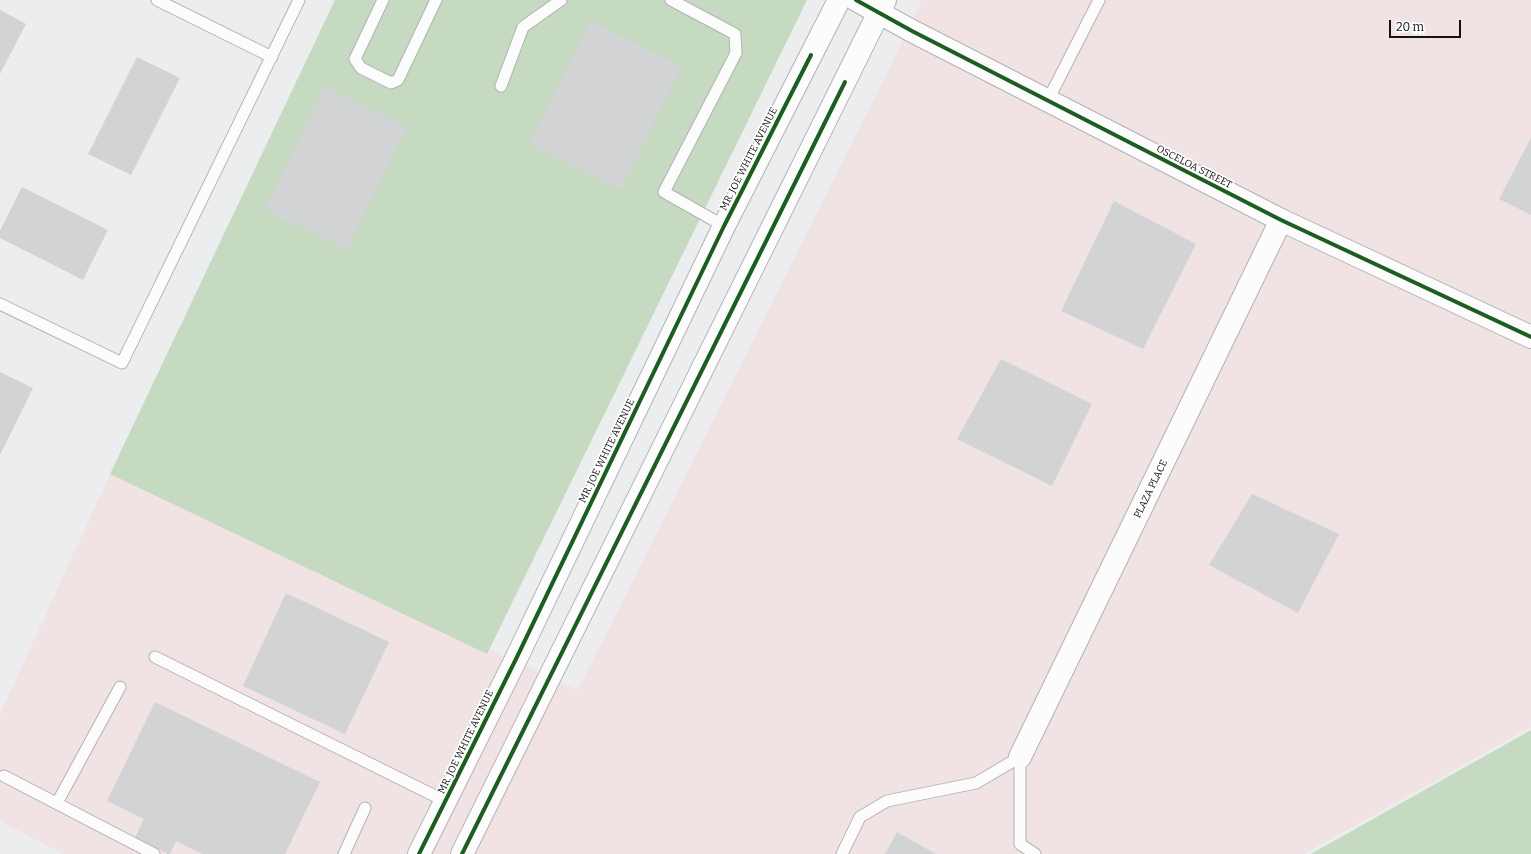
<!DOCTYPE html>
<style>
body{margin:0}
#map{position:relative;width:1531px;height:854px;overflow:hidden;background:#ebedef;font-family:Bitter,serif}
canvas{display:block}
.scale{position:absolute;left:1389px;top:20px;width:72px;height:18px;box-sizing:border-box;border:2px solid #111213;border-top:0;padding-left:5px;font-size:12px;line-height:14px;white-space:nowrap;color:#111213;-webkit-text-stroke:3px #fff;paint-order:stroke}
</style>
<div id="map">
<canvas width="1531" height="854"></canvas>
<div class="scale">20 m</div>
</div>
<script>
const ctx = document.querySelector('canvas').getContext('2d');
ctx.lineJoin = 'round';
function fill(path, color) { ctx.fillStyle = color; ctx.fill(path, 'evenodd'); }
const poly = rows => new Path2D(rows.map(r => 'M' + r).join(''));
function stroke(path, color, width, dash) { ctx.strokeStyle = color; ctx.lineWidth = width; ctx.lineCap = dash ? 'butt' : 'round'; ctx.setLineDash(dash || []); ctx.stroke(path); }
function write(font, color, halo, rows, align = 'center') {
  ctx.font = font + ' Bitter,serif'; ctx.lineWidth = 3.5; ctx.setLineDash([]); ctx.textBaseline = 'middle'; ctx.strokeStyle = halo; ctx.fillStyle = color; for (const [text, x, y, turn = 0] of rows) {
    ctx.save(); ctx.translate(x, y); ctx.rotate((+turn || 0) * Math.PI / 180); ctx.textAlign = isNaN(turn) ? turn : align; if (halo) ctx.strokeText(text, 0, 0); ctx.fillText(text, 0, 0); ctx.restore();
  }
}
const commercial = poly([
 [922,0,1531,0,1531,727,1304,854,63,854,0,821,0,714,110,474,578,690,887,73]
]);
const green = poly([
 [335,0,807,0,487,654,110,474],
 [1531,730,1531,854,1311,854]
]);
const building = poly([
 [0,10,26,24,0,74],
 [590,21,682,67,621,190,529,144],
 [137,57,180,78,131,175,88,154],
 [324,86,407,126,347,250,265,210],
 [1531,138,1531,215,1499,199],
 [22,187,108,230,83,280,0,238,0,231],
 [1114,201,1196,244,1143,349,1061,311],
 [1001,359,1092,404,1052,486,957,439],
 [0,372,33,388,0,455],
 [1252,494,1339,534,1298,613,1209,565],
 [286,593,389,642,345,734,243,686],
 [155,702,320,782,285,854,202,854,176,841,170,854,168,854,135,838,144,819,107,801],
 [897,832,936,854,885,854]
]);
const service = poly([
 [157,0,272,57],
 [383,0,355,59,361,68,391,83,398,80,436,0],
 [671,0,735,34,736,53,664,192,724,226],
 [501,86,523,27,561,0],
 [1048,100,1099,0],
 [0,304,122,363,299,0],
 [155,657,445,801],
 [1020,757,1020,844,1035,854],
 [4,776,154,854],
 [57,803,120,687],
 [344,854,365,808],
 [842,854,860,817,887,801,976,783,1020,757]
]);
const minor = poly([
 [856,0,912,31,1281,220,1531,337],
 [1020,757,1281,220]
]);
const secondary = poly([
 [419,854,516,659,724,226,839,0],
 [462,854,885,0]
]);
const cycleway = poly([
 [856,0,912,31,1281,220,1531,337],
 [419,854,516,659,724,226,811,55],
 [462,854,845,82]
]);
const streetNames = [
 ["MR. JOE WHITE AVENUE",749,159,-63],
 ["OSCELOA STREET",1194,167,27],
 ["MR. JOE WHITE AVENUE",607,451,-64],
 ["PLAZA PLACE",1151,489,-64],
 ["MR. JOE WHITE AVENUE",466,742,-64]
];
fill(commercial, '#f1e3e4');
fill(green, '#c5dac0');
fill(building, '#d2d3d5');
stroke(service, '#b1b2b4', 13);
stroke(minor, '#b1b2b4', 24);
stroke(secondary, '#b1b2b4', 24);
stroke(service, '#fcfcfd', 11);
stroke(minor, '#fcfcfd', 22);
stroke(secondary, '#fcfcfd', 22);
stroke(cycleway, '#1b5e20', 4);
write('10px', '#111213', '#fff', streetNames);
</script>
